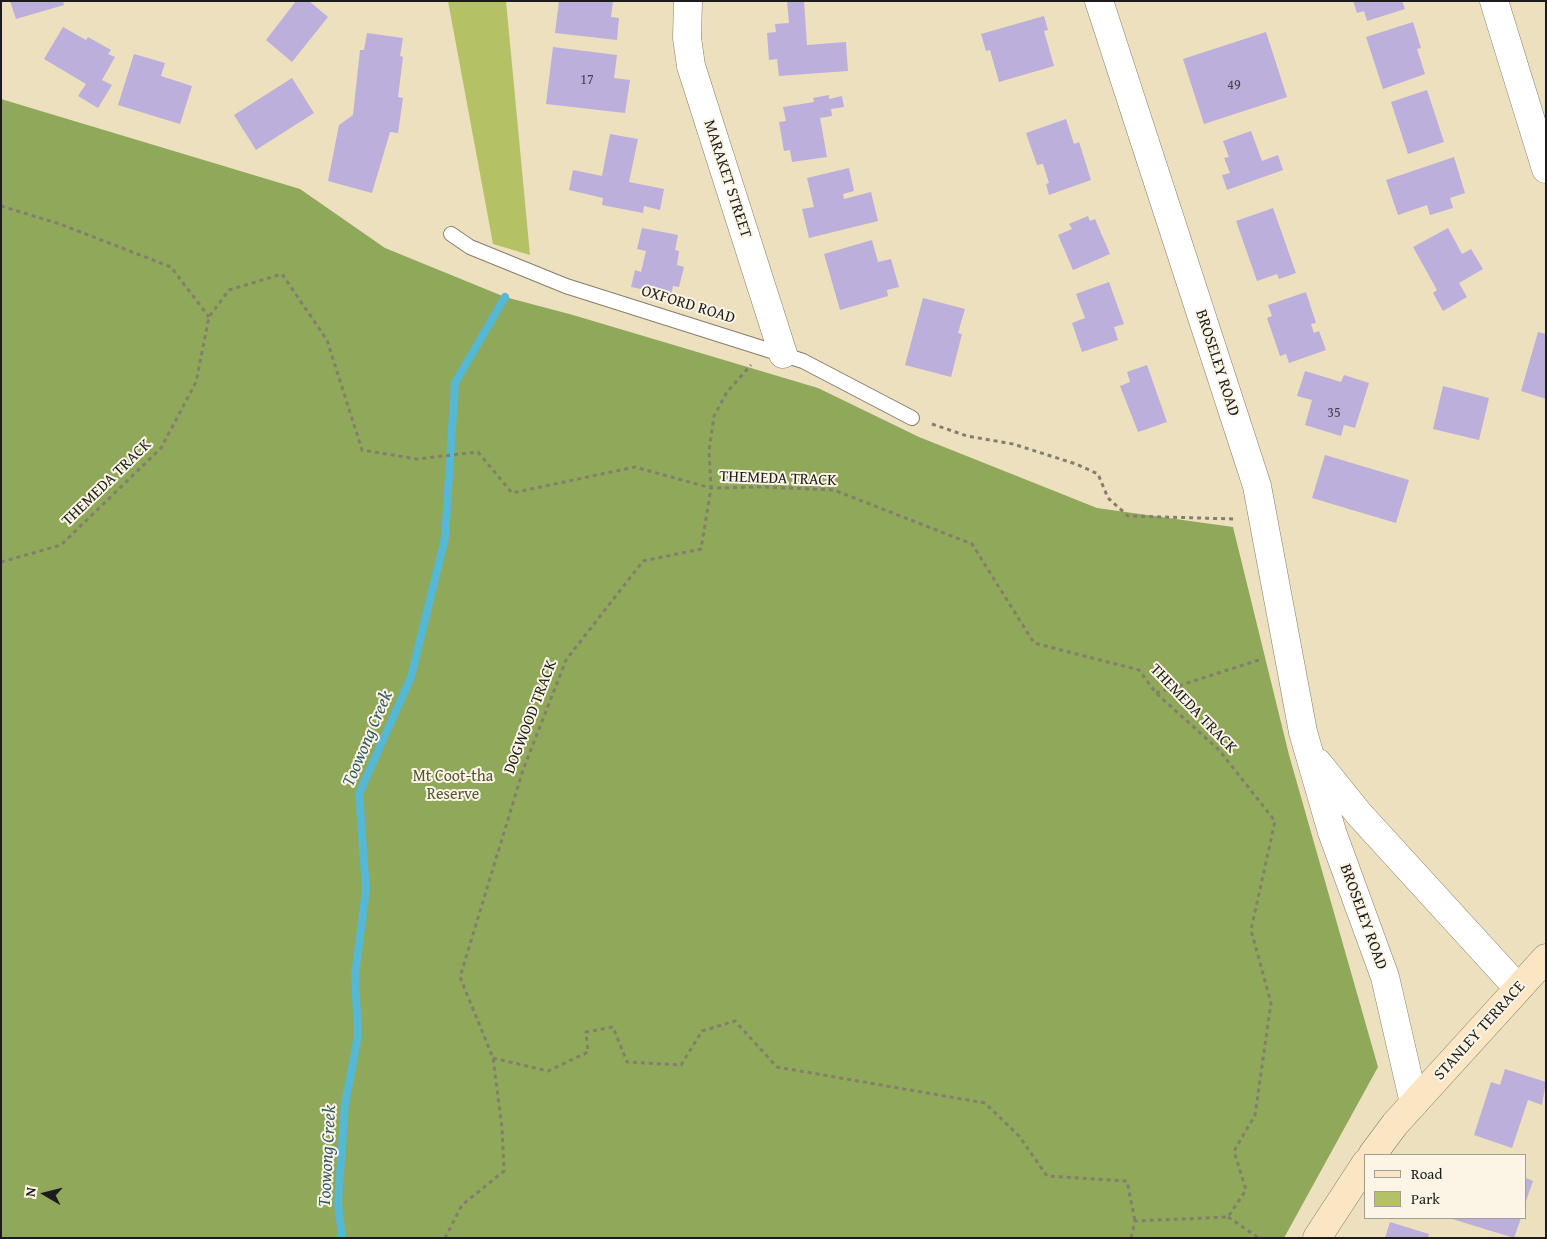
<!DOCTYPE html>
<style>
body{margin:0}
#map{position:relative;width:1547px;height:1239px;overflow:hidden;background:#ede0be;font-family:"Gentium Book Plus",serif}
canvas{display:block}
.frame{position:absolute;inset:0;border:2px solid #1c1c1c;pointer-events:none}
.legend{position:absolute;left:1364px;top:1154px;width:162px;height:65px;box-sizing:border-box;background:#fcf5e5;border:1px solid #a29e95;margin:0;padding:6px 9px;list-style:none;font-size:15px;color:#1c1c1c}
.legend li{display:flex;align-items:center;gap:10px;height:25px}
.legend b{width:25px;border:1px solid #a29e95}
.north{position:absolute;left:20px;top:1169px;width:50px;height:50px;-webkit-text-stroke:4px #fcf5e5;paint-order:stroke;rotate:278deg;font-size:14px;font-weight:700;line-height:20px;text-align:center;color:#1c1c1c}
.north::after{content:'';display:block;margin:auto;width:18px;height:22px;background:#1c1c1c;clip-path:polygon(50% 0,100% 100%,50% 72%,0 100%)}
</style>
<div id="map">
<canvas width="1547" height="1239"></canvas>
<div class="frame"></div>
<ul class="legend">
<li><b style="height:6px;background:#fbe6c3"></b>Road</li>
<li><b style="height:14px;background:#b4c265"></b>Park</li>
</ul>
<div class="north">N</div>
</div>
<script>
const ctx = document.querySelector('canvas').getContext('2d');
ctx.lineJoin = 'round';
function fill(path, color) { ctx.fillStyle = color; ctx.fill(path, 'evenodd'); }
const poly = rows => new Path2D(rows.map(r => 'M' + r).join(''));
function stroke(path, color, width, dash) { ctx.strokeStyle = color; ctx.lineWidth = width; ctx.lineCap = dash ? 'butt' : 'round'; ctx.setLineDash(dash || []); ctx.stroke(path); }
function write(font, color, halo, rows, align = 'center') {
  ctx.font = font + ' "Gentium Book Plus",serif'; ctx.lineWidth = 4; ctx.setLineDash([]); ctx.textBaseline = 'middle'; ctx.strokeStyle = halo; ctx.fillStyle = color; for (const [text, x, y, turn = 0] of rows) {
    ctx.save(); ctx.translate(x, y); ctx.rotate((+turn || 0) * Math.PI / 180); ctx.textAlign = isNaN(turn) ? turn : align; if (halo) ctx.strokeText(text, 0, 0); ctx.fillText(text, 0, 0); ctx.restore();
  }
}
const green = poly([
 [448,1,506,1,530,255,493,244]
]);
const forest = poly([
 [1,99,300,189,385,248,505,297,573,315,818,388,919,437,1097,508,1233,527,1289,755,1378,1067,1284,1238,1,1238]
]);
const stream = poly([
 [342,1238,338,1202,345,1104,358,1036,355,975,366,890,359,794,411,677,445,538,455,383,505,297]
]);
const building = poly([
 [10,1,63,1,64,5,16,19],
 [296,1,309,1,328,17,292,62,266,40],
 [559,1,613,1,611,17,619,18,617,40,555,33],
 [787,1,804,1,807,45,846,42,848,71,779,76,777,59,769,60,767,33,776,32,775,24,789,23],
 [1353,1,1402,1,1405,9,1367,21,1364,11,1357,13],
 [1044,16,1048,30,1044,31,1054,66,999,82,990,50,986,51,981,34],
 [1413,22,1421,48,1417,49,1425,74,1383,89,1366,37],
 [63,27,86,40,88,37,111,50,108,54,115,57,102,80,112,85,98,108,78,96,86,84,44,59],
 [1266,32,1287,97,1204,124,1183,59],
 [367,33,403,38,400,56,403,57,398,97,403,98,398,133,390,132,372,193,328,181,339,125,353,115,360,50,364,50],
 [553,47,617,55,614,78,630,80,625,113,546,104],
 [134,54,165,63,161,76,192,86,180,124,118,105],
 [292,78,314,113,256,150,234,115],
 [1427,90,1444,142,1408,154,1391,102],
 [829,95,829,99,842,96,844,107,831,109,832,116,820,118,827,157,792,162,790,150,784,151,779,122,786,121,783,107,814,102,813,98],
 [1066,119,1074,144,1079,142,1091,180,1049,195,1046,184,1049,183,1043,164,1037,165,1026,133],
 [1251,131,1262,161,1278,155,1283,170,1227,190,1222,175,1230,173,1224,158,1229,157,1223,141],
 [610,134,638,139,629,182,664,189,660,210,644,206,643,213,602,205,603,198,569,190,573,170,602,176],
 [1454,157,1465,193,1450,198,1453,208,1430,215,1427,205,1398,215,1386,180],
 [849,168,854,191,843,194,844,199,871,192,878,221,809,238,802,209,814,207,807,178],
 [1273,208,1296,273,1279,279,1277,274,1257,281,1236,221],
 [1088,216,1090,221,1095,219,1110,254,1073,270,1058,235,1072,229,1069,224],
 [642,228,678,235,675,250,679,251,677,265,684,267,679,287,673,286,671,295,631,287,635,270,641,272,646,251,637,249],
 [1448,228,1462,254,1471,249,1483,269,1459,283,1467,297,1443,311,1433,293,1437,290,1413,247],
 [872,240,878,262,891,259,899,287,887,290,888,296,840,310,824,254],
 [1109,282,1124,324,1114,327,1118,340,1082,352,1072,323,1085,318,1076,294],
 [1306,292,1316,323,1311,324,1314,333,1319,331,1326,350,1289,363,1286,354,1280,356,1267,318,1272,316,1268,305],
 [923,298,965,309,958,333,962,334,951,377,905,365],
 [1538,332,1546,334,1546,399,1521,391],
 [1147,365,1167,422,1138,432,1120,386,1130,382,1127,372],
 [1305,371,1341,382,1344,375,1369,383,1355,428,1344,425,1341,436,1305,425,1312,400,1297,396],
 [1443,386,1489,398,1479,440,1433,429],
 [1325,455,1409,480,1396,523,1312,498],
 [1505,1069,1546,1082,1542,1105,1528,1100,1512,1148,1474,1135,1491,1082,1500,1085],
 [1526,1178,1533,1181,1526,1201],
 [1449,1218,1521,1218,1514,1238],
 [1390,1222,1429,1234,1428,1238,1385,1238]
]);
const path = poly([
 [1,206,60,224,171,267,209,317],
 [932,424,967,436,1013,444,1076,464,1098,474,1108,498,1128,516,1235,519],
 [1,562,61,545,161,448,196,382,209,317,229,290,282,274,327,340,362,450,417,459,478,452,512,493,635,467,711,488,763,487,834,490,972,544,1034,643,1139,670,1156,693,1219,750,1275,821,1251,930,1271,1003,1255,1115,1234,1151,1246,1190,1228,1217,1135,1221,1131,1238],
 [1156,693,1262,659],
 [493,1058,548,1071,588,1052,586,1032,613,1027,627,1062,681,1065,702,1031,735,1021,777,1067,985,1103,1019,1136,1047,1176,1127,1181,1135,1221],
 [1228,1217,1259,1238],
 [445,1238,462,1205,504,1171,502,1128,493,1058,460,977,523,770,566,660,643,561,701,549,711,488,709,451,714,416,727,392,751,365]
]);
const lane = poly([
 [451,234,470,247,566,286,803,361,912,418]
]);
const street = poly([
 [688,1,687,38,691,66,783,354],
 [1099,1,1257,486,1303,732,1332,832,1385,977,1414,1103],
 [1494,1,1546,169],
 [1318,763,1359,814,1518,988]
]);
const secondary = poly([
 [1372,1155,1395,1124,1546,958],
 [1317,1238,1366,1163]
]);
const numberNames = [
 ["17",587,80],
 ["49",1234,85],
 ["35",1334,413]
];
const streetNames = [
 ["MARAKET STREET",727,179,72],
 ["OXFORD ROAD",688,305,17],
 ["BROSELEY ROAD",1217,363,72],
 ["THEMEDA TRACK",778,479,2],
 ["THEMEDA TRACK",107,483,-44],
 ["THEMEDA TRACK",1193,709,46],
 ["DOGWOOD TRACK",531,717,-69],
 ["BROSELEY ROAD",1363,917,70],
 ["STANLEY TERRACE",1480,1031,-48]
];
const parkNames = [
 ["Mt Coot-tha",453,777],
 ["Reserve",453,795]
];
const waterNames = [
 ["Toowong Creek",368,739,-67],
 ["Toowong Creek",328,1156,-87]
];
fill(green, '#b4c265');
fill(forest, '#8fa85a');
stroke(stream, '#55b8d4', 8);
fill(building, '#bcafdb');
stroke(lane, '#847e6d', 16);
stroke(street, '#847e6d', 29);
stroke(secondary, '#847e6d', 29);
stroke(path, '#847e6d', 3, [4, 4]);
stroke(lane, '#fff', 14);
stroke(street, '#fff', 28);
stroke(secondary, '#fbe6c3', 28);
write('14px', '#44414c', null, numberNames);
write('16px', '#1c1c1c', '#fcf5e5', streetNames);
write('16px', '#515636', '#fcf5e5', parkNames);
write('italic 18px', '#335a66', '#fcf5e5', waterNames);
</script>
